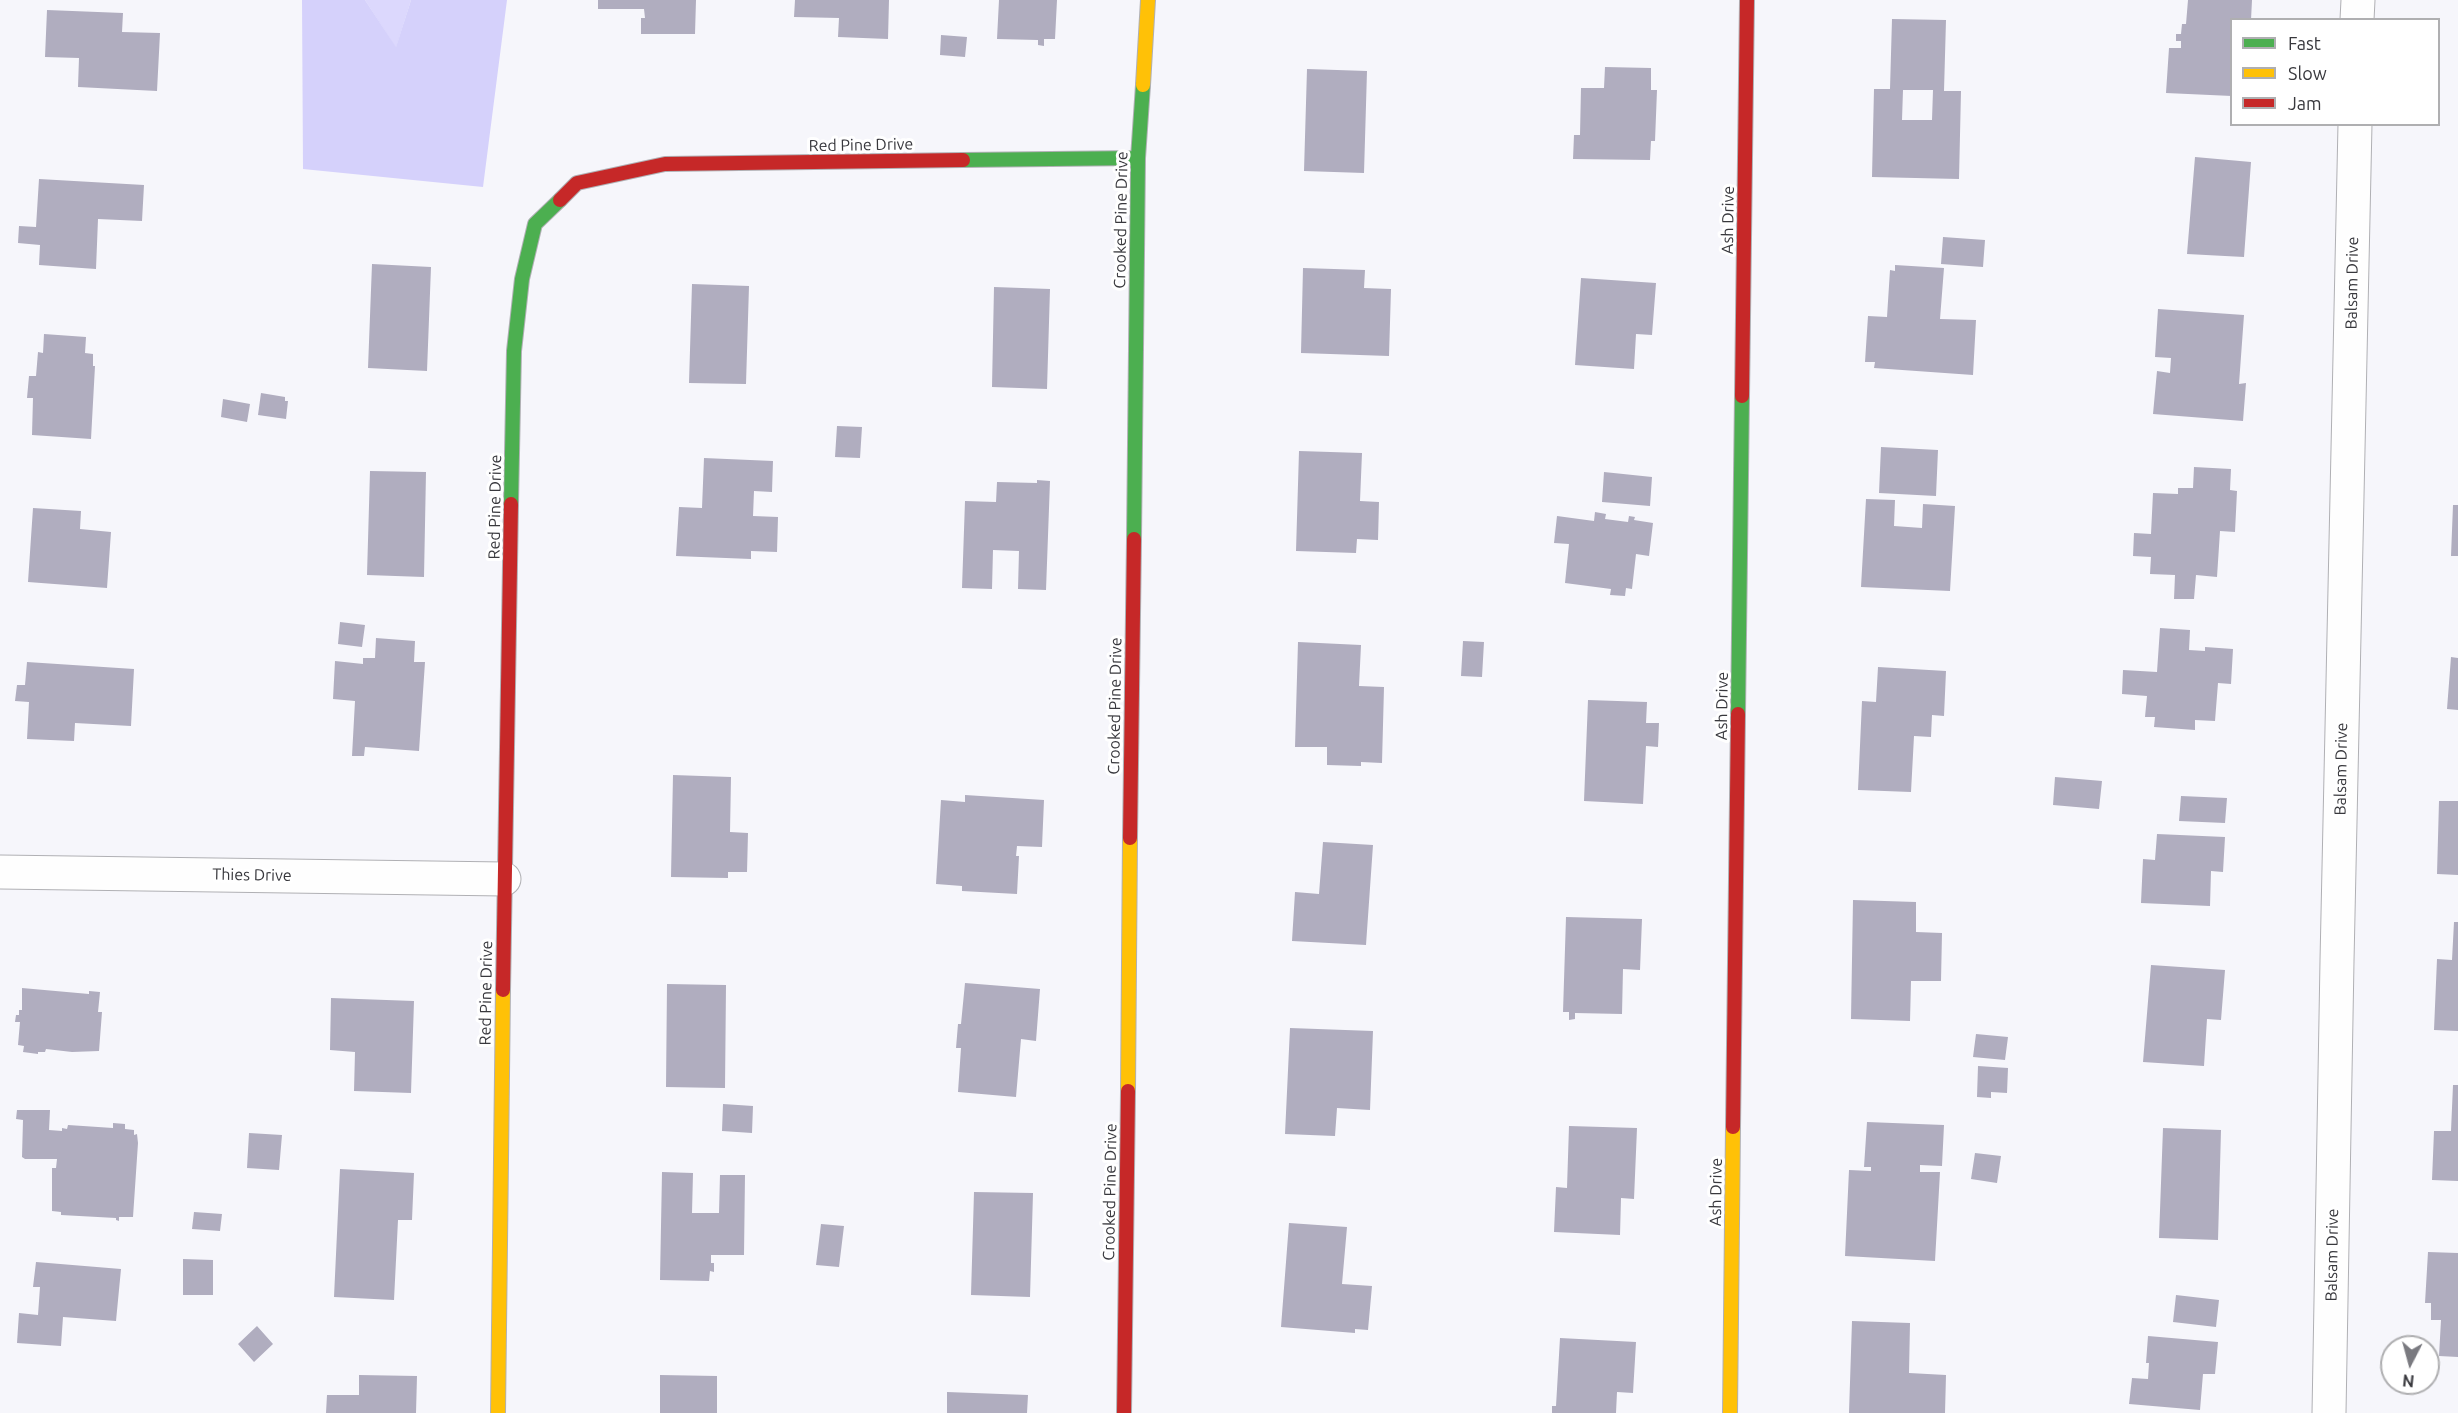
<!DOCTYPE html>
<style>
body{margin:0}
#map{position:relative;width:2458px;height:1413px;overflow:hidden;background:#f6f6fb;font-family:Ubuntu,sans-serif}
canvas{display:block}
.legend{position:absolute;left:2230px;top:18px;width:210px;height:108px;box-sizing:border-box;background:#fff;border:2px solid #afafb1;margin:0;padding:8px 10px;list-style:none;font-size:18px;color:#38383d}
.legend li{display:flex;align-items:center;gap:12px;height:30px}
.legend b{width:30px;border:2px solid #afafb1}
.north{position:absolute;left:2380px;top:1335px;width:60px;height:60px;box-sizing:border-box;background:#fff;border:2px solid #afafb1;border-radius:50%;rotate:186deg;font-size:16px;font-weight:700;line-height:24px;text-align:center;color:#38383d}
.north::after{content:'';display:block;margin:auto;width:21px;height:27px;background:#7a7a80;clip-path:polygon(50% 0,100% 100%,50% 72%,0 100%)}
</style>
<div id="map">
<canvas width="2458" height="1413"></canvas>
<ul class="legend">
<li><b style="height:8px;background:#4caf50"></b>Fast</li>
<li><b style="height:8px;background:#ffc107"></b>Slow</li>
<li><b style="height:8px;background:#c62828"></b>Jam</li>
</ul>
<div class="north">N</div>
</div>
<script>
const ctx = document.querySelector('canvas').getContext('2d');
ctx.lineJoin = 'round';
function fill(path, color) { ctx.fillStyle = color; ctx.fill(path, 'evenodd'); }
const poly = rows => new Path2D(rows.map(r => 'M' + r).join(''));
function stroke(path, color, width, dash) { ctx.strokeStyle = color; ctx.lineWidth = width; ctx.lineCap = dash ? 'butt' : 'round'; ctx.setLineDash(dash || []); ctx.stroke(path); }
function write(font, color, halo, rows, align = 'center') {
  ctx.font = font + ' Ubuntu,sans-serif'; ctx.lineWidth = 6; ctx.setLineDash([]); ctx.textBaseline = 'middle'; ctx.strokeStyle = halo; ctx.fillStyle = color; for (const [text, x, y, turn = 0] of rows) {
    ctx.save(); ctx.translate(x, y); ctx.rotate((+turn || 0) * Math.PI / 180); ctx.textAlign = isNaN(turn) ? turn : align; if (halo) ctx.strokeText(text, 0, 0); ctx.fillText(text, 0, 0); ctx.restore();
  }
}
const green = poly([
 [365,0,411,0,396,48]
]);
const forest = poly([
 [302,0,365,0,396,47,411,0,507,0,483,187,303,169]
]);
const building = poly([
 [598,0,696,0,695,34,641,34,641,18,645,18,644,9,598,9],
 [795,0,889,0,888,39,838,37,839,18,794,17],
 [999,0,1057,0,1055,39,1044,39,1044,46,1038,45,1038,40,997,39],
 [2188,0,2252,0,2251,20,2232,20,2232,96,2166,93,2169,48,2181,48,2181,41,2176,41,2176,34,2181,34,2182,24,2186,24],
 [47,10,123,13,122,32,160,33,157,91,78,87,79,58,45,57],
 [1892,19,1946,20,1944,91,1961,91,1959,179,1872,177,1874,89,1890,89],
 [1903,90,1933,90,1932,120,1902,120],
 [941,35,967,37,965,57,940,55],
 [1605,67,1651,68,1651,90,1657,90,1655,141,1651,141,1650,160,1573,159,1574,135,1580,135,1581,88,1604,88],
 [1307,69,1367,71,1364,173,1304,171],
 [2195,157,2251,162,2244,257,2187,254],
 [39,179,144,185,142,221,98,219,96,269,39,265,40,245,18,243,19,226,36,227],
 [1943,237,1985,240,1983,267,1941,264],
 [372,264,431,267,427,371,368,368],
 [1895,265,1944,268,1940,319,1976,320,1973,375,1874,368,1875,362,1865,362,1868,316,1887,317,1890,270,1895,271],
 [1303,268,1365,270,1364,288,1391,289,1389,356,1301,353],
 [1581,278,1656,283,1652,335,1636,334,1634,369,1575,365],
 [692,284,749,286,746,384,689,383],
 [994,287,1050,289,1047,389,992,387],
 [2158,309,2244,315,2239,384,2246,383,2243,421,2153,414,2157,371,2170,373,2171,358,2155,357],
 [44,334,86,337,85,353,93,354,93,366,95,366,91,439,32,435,33,398,27,398,29,376,36,376,38,352,43,353],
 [261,393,285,397,285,401,288,401,286,419,258,415],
 [223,399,250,404,247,422,221,417],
 [837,426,862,427,860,458,835,457],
 [1881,447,1938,450,1936,496,1879,493],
 [1299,451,1362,453,1360,501,1379,502,1378,540,1357,539,1356,553,1296,551],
 [704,458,773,461,772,492,754,491,753,516,778,517,777,552,751,551,751,559,676,556,679,507,702,508],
 [2194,467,2231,469,2230,490,2237,491,2235,532,2220,531,2217,577,2196,575,2194,599,2174,599,2175,575,2150,574,2151,557,2133,556,2134,533,2151,534,2153,493,2178,494,2178,488,2193,488],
 [370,471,426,472,424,577,367,575],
 [1604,472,1652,477,1650,506,1602,502],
 [1037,480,1050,481,1046,590,1018,589,1019,551,993,550,992,589,962,588,965,501,996,502,997,482,1037,483],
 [1866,499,1895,500,1894,526,1922,528,1923,504,1955,506,1950,591,1861,587],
 [2453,505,2458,505,2458,556,2451,556],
 [33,508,81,511,80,529,111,532,107,588,28,582],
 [1595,512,1606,514,1605,519,1628,522,1629,516,1635,517,1634,520,1653,523,1649,556,1636,554,1632,589,1626,588,1625,596,1610,595,1611,589,1565,583,1569,544,1554,543,1557,516,1594,521],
 [340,622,365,625,362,647,338,644],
 [2160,628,2190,630,2189,650,2205,651,2205,647,2233,649,2231,684,2218,683,2215,721,2195,720,2195,730,2154,727,2155,717,2145,717,2147,696,2122,694,2123,670,2157,672],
 [376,638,415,641,414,662,425,662,419,751,365,747,364,756,352,756,355,701,333,699,335,661,363,664,363,658,375,658],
 [1463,641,1484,642,1482,677,1461,676],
 [1298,642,1361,645,1359,686,1384,687,1382,763,1361,762,1361,766,1327,765,1327,747,1295,747],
 [2451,657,2458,658,2458,710,2447,709],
 [27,662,134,669,131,726,75,723,74,741,27,739,29,702,15,701,17,685,25,685],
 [1878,667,1946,671,1944,716,1932,715,1931,737,1914,736,1911,792,1858,790,1862,701,1876,702],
 [1588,700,1647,702,1646,723,1659,723,1658,747,1646,746,1643,804,1584,801],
 [673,775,731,777,730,832,748,833,747,872,728,872,728,878,671,877],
 [2055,777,2102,781,2099,809,2053,805],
 [965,795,1044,800,1042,847,1017,846,1016,856,1019,856,1017,894,962,891,962,886,936,884,941,800,965,802],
 [2181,796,2227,798,2225,823,2179,821],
 [2439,801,2458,801,2458,875,2437,874],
 [2157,834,2225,837,2223,872,2211,871,2210,906,2141,903,2143,859,2155,860],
 [1323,842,1373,845,1366,945,1292,941,1295,892,1319,894],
 [1853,900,1916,902,1916,932,1942,933,1941,981,1911,981,1910,1021,1851,1019],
 [1566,917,1642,919,1640,970,1623,969,1622,1014,1575,1013,1575,1019,1569,1020,1569,1012,1563,1012],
 [2454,922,2458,922,2458,1031,2434,1030,2437,959,2452,960],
 [2151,965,2225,970,2221,1020,2207,1019,2204,1066,2143,1062],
 [965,983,1040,989,1036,1041,1021,1039,1016,1097,958,1092,961,1048,956,1048,958,1024,961,1024],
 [667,984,726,985,725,1088,666,1087],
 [22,988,89,994,89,991,100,992,98,1012,102,1012,99,1051,72,1052,46,1049,45,1052,38,1052,38,1054,23,1052,24,1046,18,1045,20,1022,15,1022,16,1015,19,1015,19,1010,22,1010],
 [331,998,414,1001,411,1093,354,1091,355,1052,330,1050],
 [1290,1028,1373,1031,1370,1110,1337,1108,1335,1136,1285,1134],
 [1976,1034,2008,1037,2005,1060,1973,1057],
 [1978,1066,2008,1068,2007,1093,1991,1092,1991,1098,1977,1097],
 [2453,1085,2458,1085,2458,1181,2432,1180,2434,1131,2451,1131],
 [723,1104,753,1106,752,1133,722,1131],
 [17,1110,50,1110,49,1130,62,1131,62,1128,67,1129,68,1125,113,1128,113,1123,125,1124,125,1129,134,1130,134,1135,137,1134,138,1143,133,1217,119,1217,119,1221,116,1220,116,1218,61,1215,61,1212,52,1211,52,1168,56,1168,57,1159,25,1159,22,1157,23,1120,16,1119],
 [1867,1122,1944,1125,1942,1166,1920,1165,1920,1172,1940,1172,1935,1261,1845,1256,1849,1170,1871,1171,1871,1167,1864,1167],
 [1569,1126,1637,1128,1634,1199,1621,1198,1620,1235,1554,1232,1556,1187,1567,1188],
 [2163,1128,2221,1130,2218,1240,2159,1238],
 [249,1133,282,1135,279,1170,247,1168],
 [1975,1153,2001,1156,1997,1183,1971,1179],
 [340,1169,414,1173,412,1220,398,1220,394,1300,334,1297],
 [662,1172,693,1173,692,1213,719,1213,720,1175,745,1175,744,1255,711,1255,711,1263,714,1263,714,1272,710,1271,709,1281,660,1280],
 [974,1192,1033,1193,1030,1297,971,1295],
 [194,1212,222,1214,220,1231,192,1229],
 [1289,1223,1347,1227,1342,1284,1372,1286,1368,1330,1355,1329,1355,1333,1281,1327],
 [821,1224,844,1226,839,1267,816,1265],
 [2428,1252,2458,1253,2458,1357,2439,1356,2441,1320,2431,1320,2431,1303,2425,1303],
 [183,1259,213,1260,213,1295,183,1295],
 [36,1262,121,1269,116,1321,63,1317,61,1346,17,1343,19,1313,38,1315,40,1287,33,1287],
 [2176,1295,2219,1300,2216,1327,2173,1322],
 [1852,1321,1910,1323,1909,1373,1946,1375,1945,1413,1849,1413],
 [257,1326,273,1344,254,1362,238,1344],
 [2148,1336,2218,1342,2215,1374,2203,1374,2200,1410,2129,1404,2132,1378,2148,1379,2149,1363,2146,1363],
 [1560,1338,1636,1342,1633,1393,1617,1392,1616,1413,1552,1413,1552,1406,1556,1406],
 [359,1375,417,1376,416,1413,326,1413,327,1395,359,1395],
 [660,1375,717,1376,717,1413,660,1413],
 [947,1392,1028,1395,1027,1413,947,1413]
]);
const street = poly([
 [2357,20,2358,0],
 [0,872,504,879],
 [2329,1413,2337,961,2355,124]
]);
const fast = poly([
 [963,160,1138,158],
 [511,504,514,351,522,279,535,224,560,200],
 [1134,539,1138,158,1143,85],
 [1738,714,1742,396]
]);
const slow = poly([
 [1143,85,1148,0],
 [1128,1091,1130,838],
 [498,1413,503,990],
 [1730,1413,1733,1127]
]);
const jam = poly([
 [560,200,577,183,665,164,963,160],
 [1742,396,1747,0],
 [1130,838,1134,539],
 [503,990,511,504],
 [1733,1127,1738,714],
 [1124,1413,1128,1091]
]);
const streetNames = [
 ["Red Pine Drive",861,145,-1],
 ["Crooked Pine Drive",1121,220,-89],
 ["Ash Drive",1728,220,-89],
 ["Balsam Drive",2352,283,-89],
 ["Red Pine Drive",495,507,-89],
 ["Crooked Pine Drive",1115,706,-89],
 ["Ash Drive",1722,706,-89],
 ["Balsam Drive",2341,769,-89],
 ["Thies Drive",252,875,1],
 ["Red Pine Drive",486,993,-89],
 ["Crooked Pine Drive",1110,1192,-89],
 ["Ash Drive",1716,1192,-89],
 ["Balsam Drive",2332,1255,-89]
];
fill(green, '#dcd8fd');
fill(forest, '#d5d1fb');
fill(building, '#b0adbf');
stroke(street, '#b0b0b4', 35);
stroke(fast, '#b0b0b4', 16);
stroke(slow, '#b0b0b4', 16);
stroke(jam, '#b0b0b4', 16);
stroke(street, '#fefefe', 33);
stroke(fast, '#4caf50', 14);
stroke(slow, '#ffc107', 14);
stroke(jam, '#c62828', 14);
write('16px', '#38383d', '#fff', streetNames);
</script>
